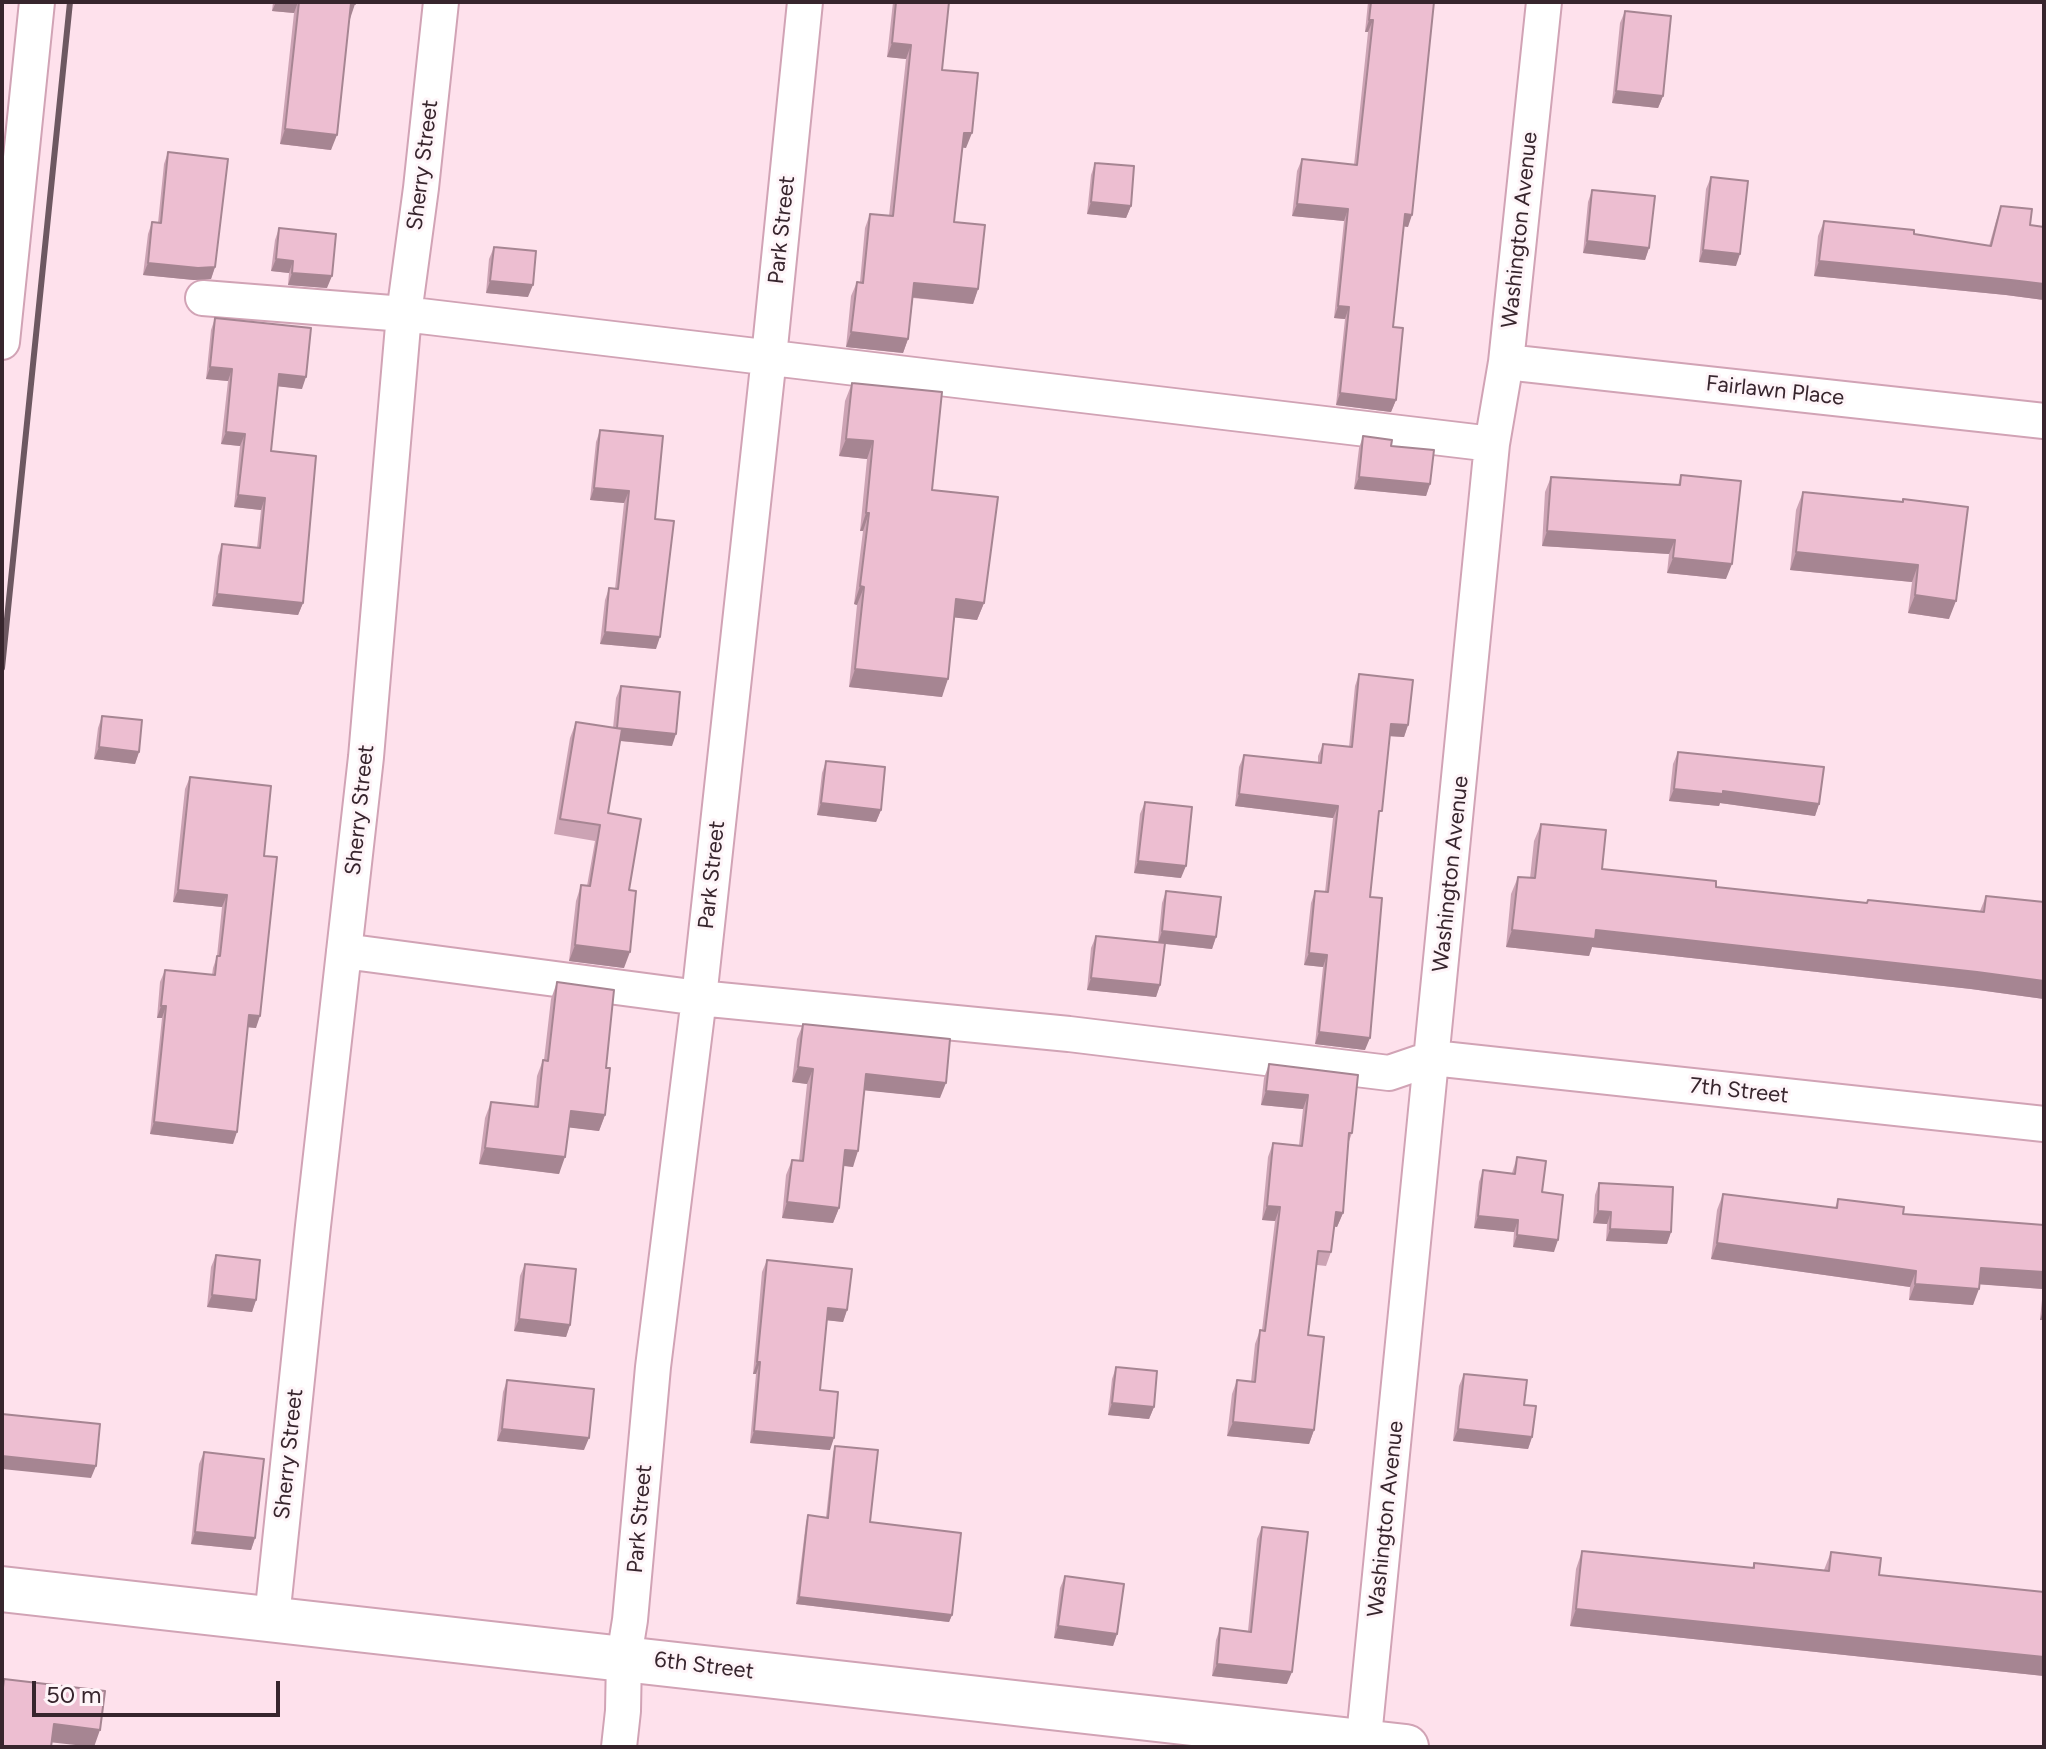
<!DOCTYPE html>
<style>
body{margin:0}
#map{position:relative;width:2046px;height:1749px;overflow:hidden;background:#fee1ec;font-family:Figtree,sans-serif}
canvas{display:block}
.frame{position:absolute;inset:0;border:4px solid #37252d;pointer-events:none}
.scale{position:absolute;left:32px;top:1681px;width:248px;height:36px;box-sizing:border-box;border:4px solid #37252d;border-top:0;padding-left:10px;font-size:24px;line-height:28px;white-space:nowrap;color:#37252d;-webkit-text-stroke:6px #fef4f8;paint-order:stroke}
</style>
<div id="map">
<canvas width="2046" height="1749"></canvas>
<div class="frame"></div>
<div class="scale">50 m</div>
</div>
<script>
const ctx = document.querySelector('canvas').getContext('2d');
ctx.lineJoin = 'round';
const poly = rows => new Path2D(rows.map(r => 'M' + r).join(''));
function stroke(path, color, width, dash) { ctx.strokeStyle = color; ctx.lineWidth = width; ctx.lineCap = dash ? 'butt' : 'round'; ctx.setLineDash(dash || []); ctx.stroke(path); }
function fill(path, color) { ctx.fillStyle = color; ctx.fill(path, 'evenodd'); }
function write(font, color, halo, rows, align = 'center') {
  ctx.font = font + ' Figtree,sans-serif'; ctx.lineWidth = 6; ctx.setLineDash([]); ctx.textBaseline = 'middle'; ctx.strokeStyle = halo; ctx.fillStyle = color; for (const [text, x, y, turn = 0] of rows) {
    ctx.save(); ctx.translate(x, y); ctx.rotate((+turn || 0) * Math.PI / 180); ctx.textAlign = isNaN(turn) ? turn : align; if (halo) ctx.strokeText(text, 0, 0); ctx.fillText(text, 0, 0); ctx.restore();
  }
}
const minor = poly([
 [203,298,404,314,1492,444],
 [2,342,37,2],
 [1506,362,2044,421],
 [344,951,699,998,1069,1034,1389,1073,1433,1058,2044,1124],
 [272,1618,313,1226,366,757,404,314,421,188,441,2],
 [619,1747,623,1711,624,1657,630,1620,653,1367,699,998,769,357,805,2],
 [1363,1747,1492,444,1506,362,1544,2]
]);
const tertiary = poly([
 [2,1589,1406,1747]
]);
const rail = poly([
 [2,668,70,2]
]);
const wall = poly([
 [273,2,355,2,349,19,331,150,280,144,294,13,272,11],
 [893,2,949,2,942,70,966,148,962,147,954,222,978,289,973,304,913,298,908,339,903,353,846,347,851,296,857,282,860,282,865,228,870,214,889,216,906,59,887,57],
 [1368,2,1434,2,1408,227,1404,226,1393,327,1396,400,1391,412,1336,405,1345,319,1334,318,1344,221,1292,216,1297,171,1302,159,1354,165,1368,32,1365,32],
 [1625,11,1663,96,1658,108,1612,103,1620,23],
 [168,152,215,267,211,279,194,280,143,275,148,234,152,222,158,223,164,164],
 [1095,163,1131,206,1126,218,1087,214,1091,175],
 [1711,177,1736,266,1699,262,1706,189],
 [1592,190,1649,248,1645,260,1583,253,1588,202],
 [2001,206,2030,225,2044,227,2044,300,2006,295,1814,276,1818,236,1824,221,1989,246,1996,221],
 [279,228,327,288,288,285,289,273,271,271,275,240],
 [494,247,528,297,486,293,489,259],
 [215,318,302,389,278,386,271,451,303,603,298,615,212,606,218,556,222,544,257,548,261,510,234,507,240,446,221,444,228,381,206,379,211,330],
 [852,383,932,490,984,603,977,620,955,617,942,697,849,687,857,605,854,604,863,531,860,531,867,459,839,456,845,401],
 [600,430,655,519,656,649,600,644,605,600,609,588,615,589,624,503,590,500,596,442],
 [1363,436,1391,446,1430,484,1426,496,1354,489,1359,448],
 [1681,475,1726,579,1667,573,1669,554,1542,546,1545,492,1551,477,1678,485],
 [1803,492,1902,502,1903,499,1949,619,1908,613,1912,582,1790,570,1796,510],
 [1359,674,1408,725,1404,737,1390,736,1377,823,1370,897,1365,1050,1315,1044,1323,967,1304,965,1311,903,1315,891,1325,892,1333,818,1235,806,1239,767,1244,755,1318,763,1318,756,1323,744,1349,747,1355,686],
 [621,686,672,746,620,741,608,813,629,890,624,968,569,961,576,901,581,885,587,886,595,841,554,834,570,738,576,722,613,728,616,698],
 [102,716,139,752,135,764,94,759,98,728],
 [1678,752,1819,804,1815,816,1720,803,1719,806,1669,801,1673,764],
 [826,761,881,810,876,822,817,815,822,773],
 [190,777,264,856,256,1028,248,1027,233,1144,150,1134,162,1018,157,1018,160,982,165,970,212,975,213,968,217,956,222,907,173,902,185,789],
 [1145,802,1181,878,1134,873,1140,814],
 [1541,824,1602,869,1716,887,1867,903,1868,900,1980,911,1986,896,2044,902,2044,999,1971,989,1592,947,1589,956,1506,947,1511,894,1518,877,1530,878,1534,841],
 [1166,891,1216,937,1212,949,1165,944,1160,985,1156,997,1087,990,1091,948,1096,936,1158,942,1162,903],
 [557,982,606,1068,605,1115,599,1131,569,1127,559,1174,479,1164,485,1118,491,1102,534,1107,537,1076,543,1060,544,1060,551,999],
 [803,1024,940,1098,865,1090,853,1167,843,1166,839,1208,833,1223,782,1218,786,1175,792,1160,799,1161,807,1084,792,1082,797,1039],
 [1269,1064,1352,1133,1348,1144,1343,1213,1337,1227,1334,1226,1331,1252,1326,1266,1317,1265,1308,1335,1314,1430,1309,1444,1227,1436,1232,1394,1237,1380,1251,1382,1255,1344,1260,1330,1262,1330,1275,1221,1262,1220,1268,1157,1273,1143,1299,1145,1303,1109,1261,1105,1264,1078],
 [1517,1157,1542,1192,1554,1252,1513,1247,1514,1232,1474,1228,1479,1182,1483,1170,1512,1173],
 [1599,1183,1671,1232,1667,1244,1606,1241,1607,1224,1593,1223,1595,1195],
 [1723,1194,1835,1208,1838,1199,1903,1214,2044,1225,2044,1320,2040,1320,2043,1289,1979,1284,1973,1305,1909,1300,1910,1287,1711,1259,1717,1210],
 [216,1255,256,1300,252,1312,207,1307,211,1267],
 [767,1260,847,1310,843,1322,827,1320,820,1390,830,1450,750,1443,756,1374,753,1374,762,1272],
 [525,1264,570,1325,566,1337,514,1331,520,1276],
 [1116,1367,1154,1407,1149,1419,1108,1415,1112,1379],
 [1464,1374,1524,1405,1532,1437,1528,1449,1453,1441,1459,1386],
 [507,1380,584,1450,497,1441,503,1392],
 [835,1446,870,1522,952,1615,949,1622,796,1604,806,1522,808,1515,826,1517,833,1453],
 [204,1452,255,1538,251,1550,191,1544,199,1464],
 [1262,1527,1287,1684,1212,1676,1216,1640,1220,1628,1248,1631,1257,1539],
 [1582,1551,1752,1568,1754,1563,1824,1570,1831,1552,1879,1575,2044,1592,2044,1676,1570,1626,1576,1569],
 [1065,1576,1117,1634,1113,1646,1054,1638,1060,1588]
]);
const shadedWall = poly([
 [276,2,298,2,294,13,272,11],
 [351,3,355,4,350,19,345,18],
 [1369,20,1373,20,1368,32,1365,32],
 [892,43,911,45,906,59,887,57],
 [1616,91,1663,96,1658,108,1612,103],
 [285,129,337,135,331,150,280,144],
 [964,133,972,133,966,148,959,147],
 [1091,202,1131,206,1126,218,1087,214],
 [1297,204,1348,209,1344,221,1292,216],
 [1405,214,1412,215,1408,227,1401,226],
 [1587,241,1649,248,1645,260,1583,253],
 [1703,250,1740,254,1736,266,1699,262],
 [276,259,293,261,289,273,271,271],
 [1819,261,2011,280,2044,284,2044,300,2006,295,1814,276],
 [148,263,215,267,211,279,194,280,143,275],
 [292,273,332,276,327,288,288,285],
 [490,281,533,285,528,297,486,293],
 [914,283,978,289,973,304,909,297],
 [1338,306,1349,307,1345,319,1334,318],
 [851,332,908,339,903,353,846,347],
 [210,367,232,369,228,381,206,379],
 [279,374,306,377,302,389,275,386],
 [1340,393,1396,400,1391,412,1336,405],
 [226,432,245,434,240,446,221,444],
 [846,439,873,441,867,459,839,456],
 [1359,477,1430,484,1426,496,1354,489],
 [594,488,629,491,624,503,590,500],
 [238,495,265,498,261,510,234,507],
 [866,513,869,513,863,531,860,531],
 [1547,531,1675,540,1669,554,1542,546],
 [1796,552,1918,565,1912,582,1790,570],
 [1673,558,1732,564,1726,579,1667,573],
 [860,586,864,587,857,605,854,604],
 [217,594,303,603,298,615,212,606],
 [1915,595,1956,601,1949,619,1908,613],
 [956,599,984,603,977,620,950,617],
 [605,632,660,637,656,649,600,644],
 [855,669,948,679,942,697,849,687],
 [1391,724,1408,725,1404,737,1387,736],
 [617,728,676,734,672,746,612,740],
 [99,747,139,752,135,764,94,759],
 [1674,789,1723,791,1819,804,1815,816,1720,803,1719,806,1669,801],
 [1239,794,1338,806,1333,818,1235,806],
 [821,803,881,810,876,822,817,815],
 [1138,861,1186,866,1181,878,1134,873],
 [178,890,227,895,222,907,173,902],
 [1512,930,1596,930,1977,972,2044,981,2044,999,1971,989,1592,947,1589,956,1506,947],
 [1162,931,1216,937,1212,949,1158,943],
 [575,945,630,952,624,968,569,961],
 [1309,953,1327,955,1323,967,1304,965],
 [1091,978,1160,985,1156,997,1087,990],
 [161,1006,166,1006,162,1018,157,1018],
 [249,1015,260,1016,256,1028,245,1027],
 [1319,1032,1370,1038,1365,1050,1315,1044],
 [798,1067,813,1069,807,1084,792,1082],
 [866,1074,946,1083,940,1098,861,1090],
 [1266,1091,1308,1095,1303,1109,1261,1105],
 [571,1111,605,1115,599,1131,565,1127],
 [154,1122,237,1132,233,1144,150,1134],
 [485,1148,565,1157,559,1174,479,1164],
 [845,1150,858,1151,853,1167,839,1165],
 [787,1202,839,1208,833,1223,782,1218],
 [1267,1206,1280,1207,1275,1221,1262,1220],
 [1598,1211,1611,1212,1607,1224,1593,1223],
 [1336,1212,1343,1213,1337,1227,1331,1226],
 [1478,1216,1518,1220,1514,1232,1474,1228],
 [1610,1229,1671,1232,1667,1244,1606,1241],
 [1517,1235,1558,1240,1554,1252,1513,1247],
 [1717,1243,1916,1271,1910,1287,1711,1259],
 [1981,1268,2044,1272,2044,1287,2043,1289,1975,1284],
 [1915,1284,1979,1289,1973,1305,1909,1300],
 [212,1295,256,1300,252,1312,207,1307],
 [828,1308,847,1310,843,1322,824,1320],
 [2044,1308,2044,1320,2040,1320],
 [519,1319,570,1325,566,1337,514,1331],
 [757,1362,760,1362,756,1374,753,1374],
 [1112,1403,1154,1407,1149,1419,1108,1415],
 [1233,1422,1314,1430,1309,1444,1227,1436],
 [502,1429,589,1438,584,1450,497,1441],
 [1458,1429,1532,1437,1528,1449,1453,1441],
 [754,1431,834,1438,830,1450,750,1443],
 [2,1456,96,1466,91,1478,2,1469],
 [195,1532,255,1538,251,1550,191,1544],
 [799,1597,952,1615,949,1622,796,1604],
 [1576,1609,2044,1657,2044,1676,1570,1626],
 [1058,1626,1117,1634,1113,1646,1054,1638],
 [1217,1664,1292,1672,1287,1684,1212,1676],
 [54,1724,100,1730,94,1747,48,1742]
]);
const building = poly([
 [299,2,355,2,355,4,351,3,337,135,285,129,299,2],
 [896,2,949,2,942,70,978,73,972,133,964,133,954,222,985,225,978,289,914,283,908,339,851,332,857,282,863,283,870,214,893,216,911,45,892,43,896,2],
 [1371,2,1434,2,1412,215,1405,214,1393,327,1403,328,1396,400,1340,393,1349,307,1338,306,1348,209,1297,204,1302,159,1357,165,1373,20,1369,20,1371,2],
 [1625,11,1671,16,1663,96,1616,91,1625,11],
 [168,152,228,159,215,267,198,268,148,263,152,222,161,223,168,152],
 [1095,163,1134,166,1131,206,1091,202,1095,163],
 [1711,177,1748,181,1740,254,1703,250,1711,177],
 [1592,190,1655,196,1649,248,1587,241,1592,190],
 [2001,206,2032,209,2030,225,2044,227,2044,284,2011,280,1819,261,1824,221,1914,230,1914,234,1991,246,2001,206],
 [279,228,336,234,332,276,292,273,293,261,276,259,279,228],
 [494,247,536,251,533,285,490,281,494,247],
 [215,318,311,328,306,377,279,374,271,451,316,456,303,603,217,594,222,544,260,548,265,498,238,495,245,434,226,432,232,369,210,367,215,318],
 [852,383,942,392,932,490,998,497,984,603,956,599,948,679,855,669,864,587,860,586,869,513,866,513,873,441,846,439,852,383],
 [600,430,663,436,655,519,674,521,660,637,605,632,609,588,618,589,629,491,594,488,600,430],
 [1363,436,1392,440,1391,446,1434,450,1430,484,1359,477,1363,436],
 [1681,475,1741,481,1732,564,1673,558,1675,540,1547,531,1551,477,1680,485,1681,475],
 [1803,492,1903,502,1903,499,1968,507,1956,601,1915,595,1918,565,1796,552,1803,492],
 [1359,674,1413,680,1408,725,1391,724,1382,811,1379,811,1370,897,1382,898,1370,1038,1319,1032,1327,955,1309,953,1315,891,1328,892,1338,806,1239,794,1244,755,1321,763,1323,744,1352,747,1359,674],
 [621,686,680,692,676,734,617,728,621,686],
 [102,716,142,720,139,752,99,747,102,716],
 [576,722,622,729,608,813,641,819,629,890,636,891,630,952,575,945,581,885,590,886,600,825,560,819,576,722],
 [1678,752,1824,767,1819,804,1723,791,1723,794,1674,789,1678,752],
 [826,761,885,767,881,810,821,803,826,761],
 [190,777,271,786,264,856,277,857,260,1016,249,1015,237,1132,154,1122,166,1006,161,1006,165,970,215,975,217,956,220,956,227,895,178,890,190,777],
 [1145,802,1192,807,1186,866,1138,861,1145,802],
 [1541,824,1606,830,1602,869,1716,881,1716,887,1867,903,1868,900,1984,912,1986,896,2044,902,2044,981,1977,972,1596,930,1595,939,1512,930,1518,877,1535,878,1541,824],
 [1166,891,1221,897,1216,937,1162,931,1166,891],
 [1096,936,1165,943,1160,985,1091,978,1096,936],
 [557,982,614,990,606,1068,610,1068,605,1115,571,1111,565,1157,485,1148,491,1102,538,1107,543,1060,548,1061,557,982],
 [803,1024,950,1039,946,1083,866,1074,858,1151,845,1150,839,1208,787,1202,792,1160,803,1161,813,1069,798,1067,803,1024],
 [1269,1064,1358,1075,1352,1133,1349,1133,1343,1213,1336,1212,1331,1252,1318,1251,1308,1335,1324,1337,1314,1430,1233,1422,1237,1380,1255,1382,1260,1330,1265,1331,1280,1207,1267,1206,1273,1143,1302,1146,1308,1095,1266,1091,1269,1064],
 [1517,1157,1546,1161,1542,1192,1563,1195,1558,1240,1517,1235,1518,1220,1478,1216,1483,1170,1515,1174,1517,1157],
 [1599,1183,1673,1187,1671,1232,1610,1229,1611,1212,1598,1211,1599,1183],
 [1723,1194,1837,1208,1838,1199,1904,1207,1903,1214,2044,1225,2044,1272,1981,1268,1979,1289,1915,1284,1916,1271,1717,1243,1723,1194],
 [216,1255,260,1260,256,1300,212,1295,216,1255],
 [767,1260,852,1269,847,1310,828,1308,820,1390,838,1392,834,1438,754,1431,760,1362,757,1362,767,1260],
 [525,1264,576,1269,570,1325,519,1319,525,1264],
 [1116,1367,1157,1371,1154,1407,1112,1403,1116,1367],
 [1464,1374,1527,1380,1524,1405,1536,1406,1532,1437,1458,1429,1464,1374],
 [507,1380,594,1389,589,1438,502,1429,507,1380],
 [2,1414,100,1424,96,1466,2,1456,2,1414],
 [835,1446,878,1450,870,1522,961,1533,952,1615,799,1597,808,1515,828,1518,835,1446],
 [204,1452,264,1459,255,1538,195,1532,204,1452],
 [1262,1527,1308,1532,1292,1672,1217,1664,1220,1628,1251,1632,1262,1527],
 [1582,1551,1754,1568,1754,1563,1829,1571,1831,1552,1881,1558,1879,1575,2044,1592,2044,1657,1576,1609,1582,1551],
 [1065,1576,1124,1584,1117,1634,1058,1626,1065,1576],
 [4,1679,105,1691,100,1730,54,1724,51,1747,2,1747,2,1696,4,1679]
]);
const streetNames = [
 ["Sherry Street",423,165,-83],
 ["Park Street",782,230,-84],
 ["Washington Avenue",1520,230,-84],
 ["Fairlawn Place",1775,391,6],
 ["Sherry Street",360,810,-84],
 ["Washington Avenue",1451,874,-84],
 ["Park Street",712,875,-84],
 ["7th Street",1739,1091,6],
 ["Sherry Street",289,1454,-84],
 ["Park Street",640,1519,-85],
 ["Washington Avenue",1386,1519,-84],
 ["6th Street",704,1666,7]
];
stroke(minor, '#d1a3b5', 38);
stroke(tertiary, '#d1a3b5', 48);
stroke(minor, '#fff', 34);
stroke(tertiary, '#fff', 44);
stroke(rail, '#6d5861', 6);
fill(wall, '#cca3b4');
fill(shadedWall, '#a68592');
fill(building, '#edbed1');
stroke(building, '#a68592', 2);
write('22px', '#37252d', '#fef4f8', streetNames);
</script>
